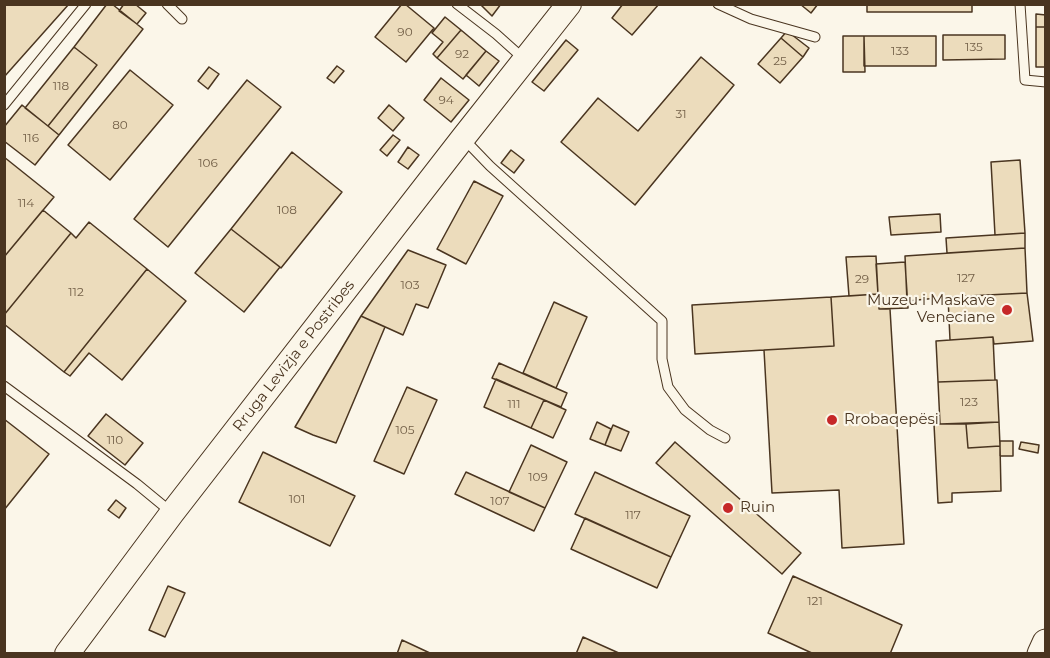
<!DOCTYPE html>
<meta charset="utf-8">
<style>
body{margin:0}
#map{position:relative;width:1050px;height:658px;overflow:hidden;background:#fbf6e9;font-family:Montserrat,sans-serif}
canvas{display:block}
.frame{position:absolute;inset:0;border:6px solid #4a3520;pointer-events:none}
</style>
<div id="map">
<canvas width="1050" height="658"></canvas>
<div class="frame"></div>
</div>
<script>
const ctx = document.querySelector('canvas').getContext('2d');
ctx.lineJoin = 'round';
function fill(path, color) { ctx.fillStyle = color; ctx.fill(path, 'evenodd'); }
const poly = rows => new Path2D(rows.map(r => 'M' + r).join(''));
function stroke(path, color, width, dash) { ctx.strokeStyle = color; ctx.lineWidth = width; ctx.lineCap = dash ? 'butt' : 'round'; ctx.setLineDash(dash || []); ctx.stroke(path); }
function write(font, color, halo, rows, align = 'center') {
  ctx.font = font + ' Montserrat,sans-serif'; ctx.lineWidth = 4.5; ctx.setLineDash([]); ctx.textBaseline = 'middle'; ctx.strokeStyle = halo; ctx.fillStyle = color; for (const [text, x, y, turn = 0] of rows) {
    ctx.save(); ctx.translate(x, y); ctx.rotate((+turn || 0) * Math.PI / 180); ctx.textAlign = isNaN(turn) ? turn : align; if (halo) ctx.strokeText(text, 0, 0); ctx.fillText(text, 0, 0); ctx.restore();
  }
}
const building = poly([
 [4,4,69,4,4,77,4,4],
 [107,4,112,4,143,29,59,135,48,126,97,65,74,47,107,4],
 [124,4,135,4,146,13,137,24,119,11,124,4],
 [402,4,405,4,434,28,406,62,375,37,402,4],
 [480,4,501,4,492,16,480,4],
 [623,4,659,4,632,35,612,18,623,4],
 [800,4,818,4,811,13,800,4],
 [867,4,972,4,972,12,867,12,867,4],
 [1036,14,1046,15,1046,27,1036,27,1036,14],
 [445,17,461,30,437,58,433,54,443,42,432,33,445,17],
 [1036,27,1046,27,1046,67,1036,67,1036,27],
 [461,30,486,51,463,79,437,58,461,30],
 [787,31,809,48,803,57,781,38,787,31],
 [943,35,1005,35,1005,59,943,60,943,35],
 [843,36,864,36,865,72,843,72,843,36],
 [864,36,936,36,936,66,864,66,864,36],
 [781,38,803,57,780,83,758,64,781,38],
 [566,40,578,50,544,91,532,82,566,40],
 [74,47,97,65,48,126,25,108,74,47],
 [486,51,499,61,479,86,466,75,486,51],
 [701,57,734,85,635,205,561,142,598,98,638,131,701,57],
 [337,66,344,71,334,83,327,78,337,66],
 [209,67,219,74,208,89,198,81,209,67],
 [130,70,173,105,110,180,68,145,130,70],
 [441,78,469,100,451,122,424,100,441,78],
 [247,80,281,107,168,247,134,219,247,80],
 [22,105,59,135,35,165,4,141,4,127,22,105],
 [389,105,404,118,393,131,378,118,389,105],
 [393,135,400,140,387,156,380,150,393,135],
 [408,147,419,155,408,169,398,162,408,147],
 [511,150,524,160,514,173,501,163,511,150],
 [292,152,342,192,281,268,231,229,292,152],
 [4,157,54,197,4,257,4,157],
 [1020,160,1025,233,995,235,991,162,1020,160],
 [474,181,503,196,466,264,437,249,474,181],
 [43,210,71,233,4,315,4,257,43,210],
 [940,214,941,232,891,235,889,217,940,214],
 [89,222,147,269,64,372,4,324,4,315,71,233,76,238,89,222],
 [231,229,280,267,244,312,195,273,231,229],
 [1025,233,1025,248,947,253,946,238,1025,233],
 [1025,248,1027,293,948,297,907,301,905,256,1025,248],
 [408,250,446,265,428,308,416,304,403,335,361,316,408,250],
 [876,256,878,294,849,296,846,257,876,256],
 [905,262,908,308,879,309,876,264,905,262],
 [147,269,186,301,122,380,89,353,70,376,64,372,147,269],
 [1027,293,1033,341,994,344,993,337,950,340,948,297,1027,293],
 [878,294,879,309,890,309,904,544,842,548,839,490,772,493,764,350,834,346,831,297,878,294],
 [831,297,834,346,695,354,692,305,831,297],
 [554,302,587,317,556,388,523,373,554,302],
 [361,316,385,327,336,443,313,435,295,427,361,316],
 [993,337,995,380,938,382,936,341,993,337],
 [499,363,567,393,561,407,492,378,499,363],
 [496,379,544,400,531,428,484,407,496,379],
 [995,380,997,380,999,422,940,424,938,382,995,380],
 [407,387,437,400,404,474,374,461,407,387],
 [544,400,566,410,553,438,531,428,544,400],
 [106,414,143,443,125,465,88,436,106,414],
 [4,419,49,454,4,510,4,419],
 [597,422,611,429,605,445,590,439,597,422],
 [999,422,1000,446,968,448,966,424,999,422],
 [934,424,966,424,968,448,1000,446,1001,491,952,493,952,502,938,503,934,424],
 [613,425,629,432,621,451,605,445,613,425],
 [1000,441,1013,441,1013,456,1000,456,1000,441],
 [675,442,801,553,782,574,656,463,675,442],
 [1021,442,1039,445,1038,453,1019,449,1021,442],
 [531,445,567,462,545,508,509,492,531,445],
 [263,452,355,496,330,546,239,502,263,452],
 [466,472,545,508,534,531,455,494,466,472],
 [595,472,690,516,671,557,575,514,595,472],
 [116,500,126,508,119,518,108,510,116,500],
 [585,518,671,557,657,588,571,549,585,518],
 [793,576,902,625,890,654,814,654,768,633,793,576],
 [168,586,185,593,165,637,149,630,168,586],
 [583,637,621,654,576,654,583,637],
 [402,640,432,654,397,654,402,640]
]);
const service = poly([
 [167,4,182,19],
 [457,4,496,34,525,60],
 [718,4,751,19,815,37],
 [1020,4,1025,80,1046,82],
 [4,105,86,4],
 [463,138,490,166,662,321,662,359,668,387,685,410,710,430,725,438],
 [4,386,137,484,171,512]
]);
const tertiary = poly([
 [67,654,172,513,463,138,569,4]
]);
const secondary = poly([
 [1041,654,1046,643]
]);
const markers = [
 [1007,310,6,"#c62828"],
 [832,420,6,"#c62828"],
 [728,508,6,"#c62828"]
];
const numberNames = [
 ["90",405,32],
 ["135",974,47],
 ["133",900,51],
 ["92",462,54],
 ["25",780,61],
 ["118",61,86],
 ["94",446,100],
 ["31",681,114],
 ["80",120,125],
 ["116",31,138],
 ["106",208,163],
 ["114",26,203],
 ["108",287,210],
 ["127",966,278],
 ["29",862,279],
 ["103",410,285],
 ["112",76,292],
 ["123",969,402],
 ["111",514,404],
 ["105",405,430],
 ["110",115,440],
 ["109",538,477],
 ["101",297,499],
 ["107",500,501],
 ["117",633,515],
 ["121",815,601]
];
const poiNames = [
 ["Muzeu i Maskave",995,301,"right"],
 ["Veneciane",995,318,"right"],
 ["Rrobaqepësi",844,420],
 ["Ruin",740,508]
];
const streetNames = [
 ["Rruga Levizja e Postribes",294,356,-52]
];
fill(building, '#ecdcbc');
stroke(building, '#4a3520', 1.5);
stroke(service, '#4a3520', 11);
stroke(tertiary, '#4a3520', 26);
stroke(secondary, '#4a3520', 29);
stroke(service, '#fbf6e9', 9);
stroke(tertiary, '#fbf6e9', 24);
stroke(secondary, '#fbf6e9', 27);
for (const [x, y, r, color] of markers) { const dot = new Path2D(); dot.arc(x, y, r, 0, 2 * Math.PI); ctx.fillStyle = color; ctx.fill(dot); stroke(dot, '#fbf6e9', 2); }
write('12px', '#725f47', null, numberNames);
write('15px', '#4a3520', '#fbf6e9', poiNames, 'left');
write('15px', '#4a3520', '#fbf6e9', streetNames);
</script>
